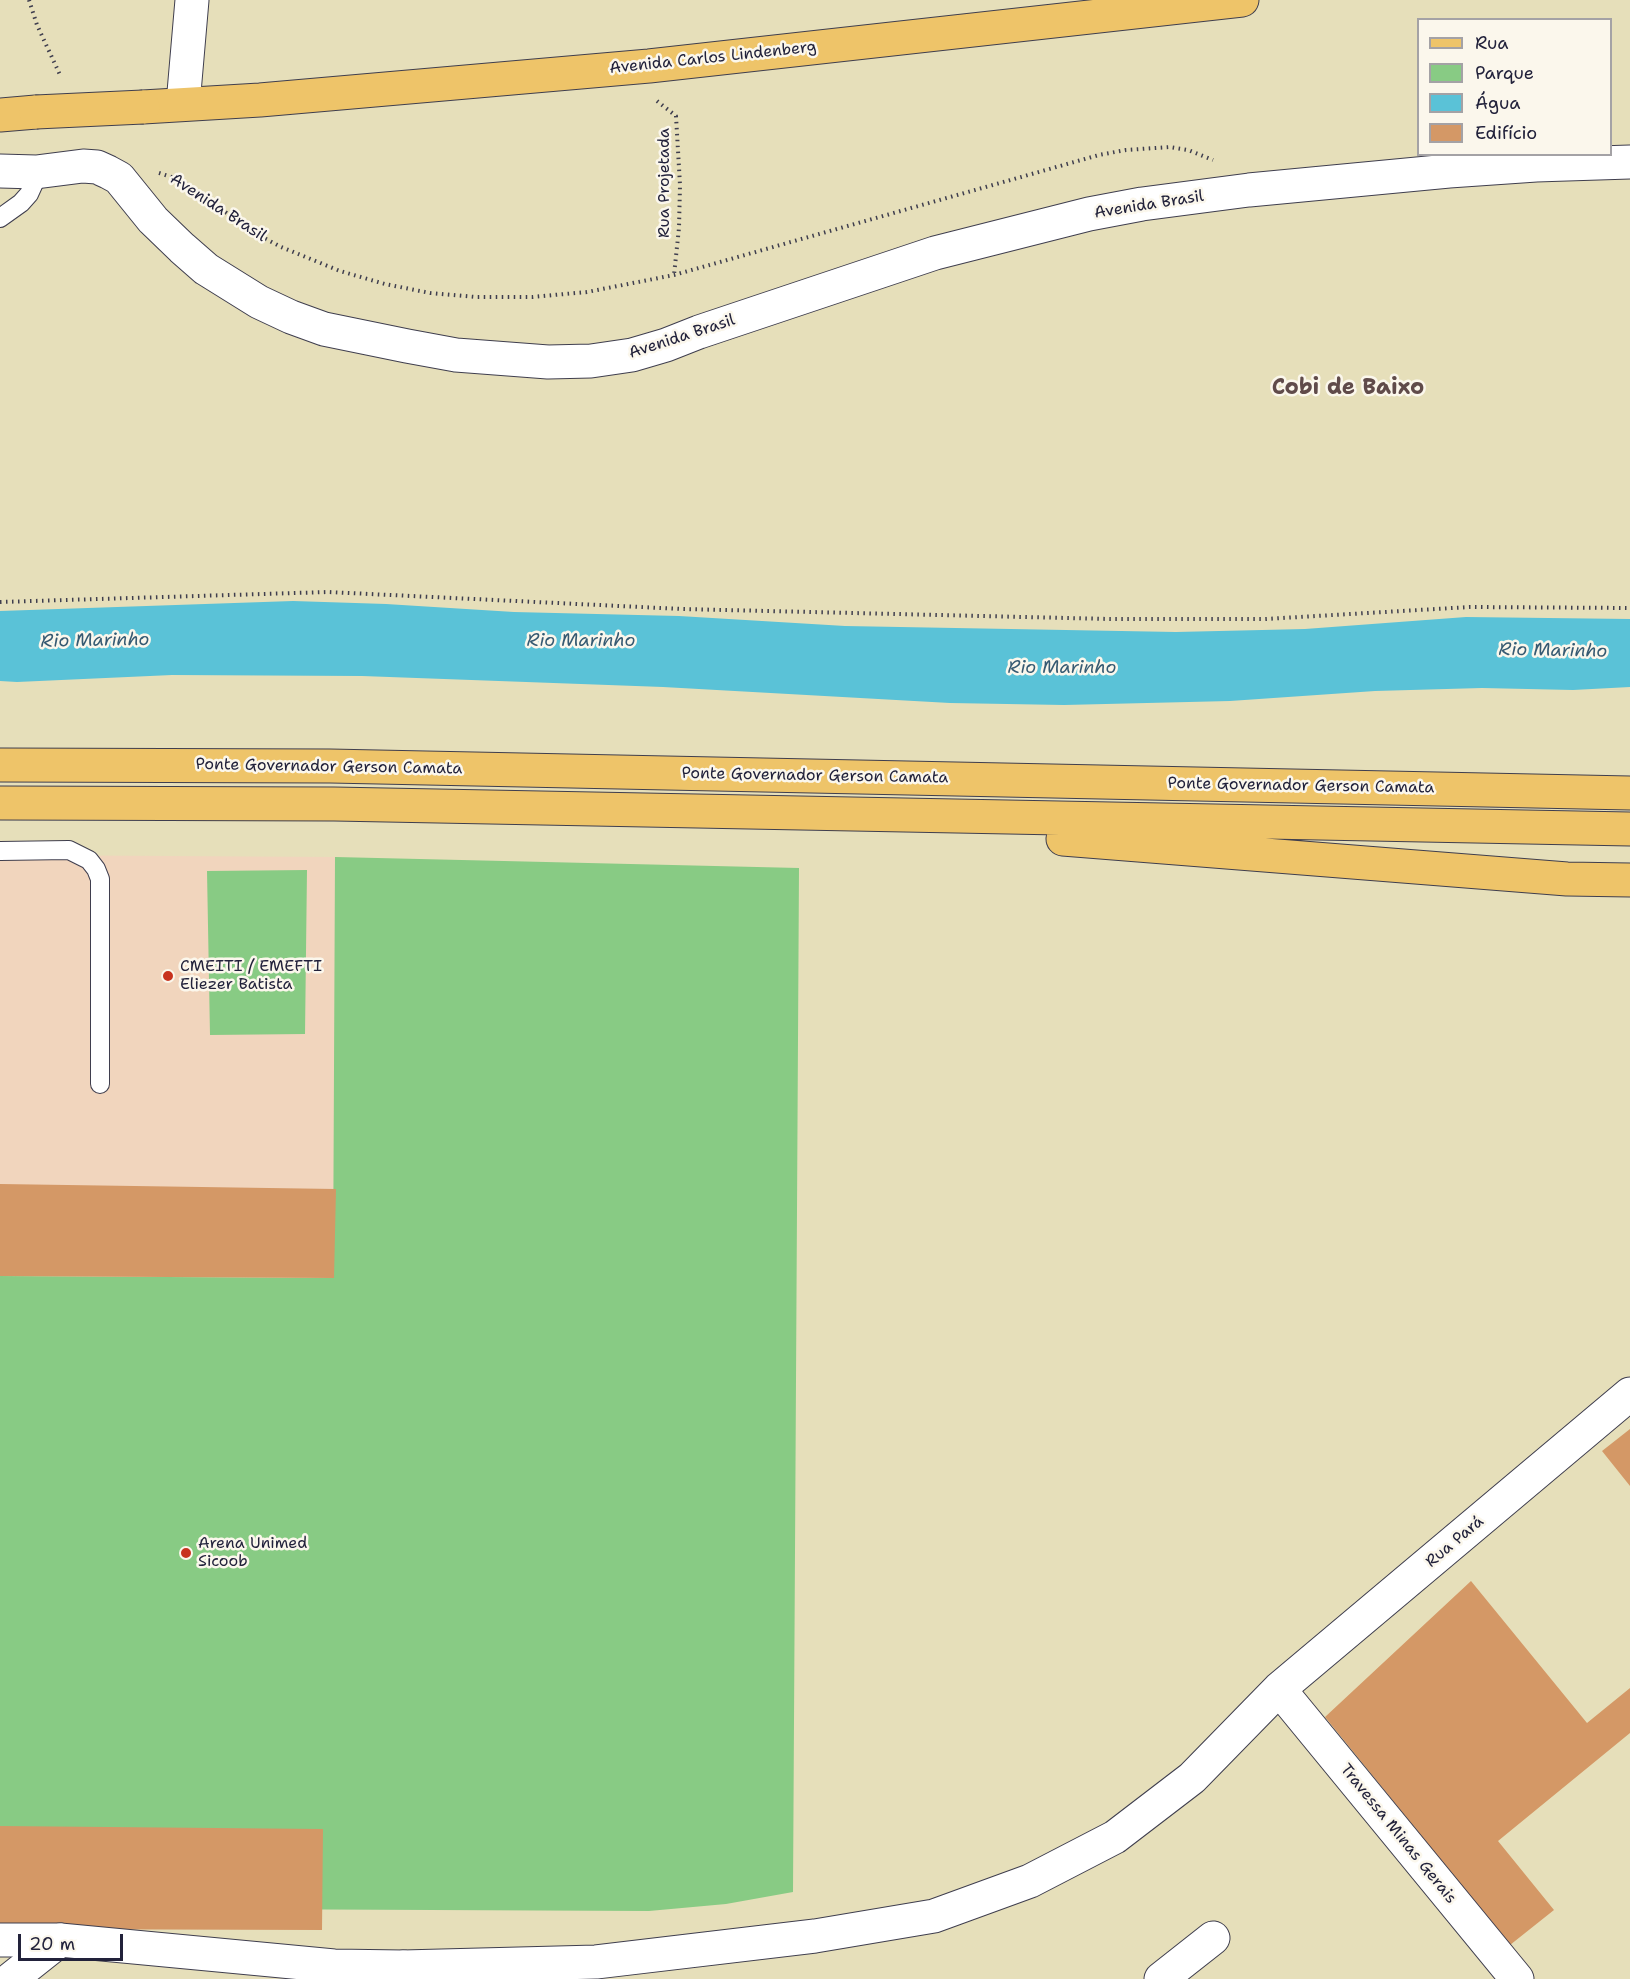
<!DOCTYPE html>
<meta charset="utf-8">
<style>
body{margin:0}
#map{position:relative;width:1630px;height:1979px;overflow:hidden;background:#e6dfba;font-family:"Shantell Sans",sans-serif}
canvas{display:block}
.legend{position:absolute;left:1417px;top:18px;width:195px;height:138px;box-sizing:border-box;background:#fbf7ec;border:2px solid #a4a2a5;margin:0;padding:8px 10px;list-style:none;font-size:18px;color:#22223b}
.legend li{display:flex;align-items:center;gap:12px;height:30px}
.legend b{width:30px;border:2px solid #a4a2a5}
.scale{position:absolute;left:18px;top:1934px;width:105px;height:27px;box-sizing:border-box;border:3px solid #22223b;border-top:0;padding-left:8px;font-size:18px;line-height:21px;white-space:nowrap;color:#22223b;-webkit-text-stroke:4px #fbf7ec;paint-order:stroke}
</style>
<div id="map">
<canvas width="1630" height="1979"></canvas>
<ul class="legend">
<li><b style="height:8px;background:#eec469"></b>Rua</li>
<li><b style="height:16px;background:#88cb84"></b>Parque</li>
<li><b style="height:16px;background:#5ac2d7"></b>Água</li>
<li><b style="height:16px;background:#d49866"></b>Edifício</li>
</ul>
<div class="scale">20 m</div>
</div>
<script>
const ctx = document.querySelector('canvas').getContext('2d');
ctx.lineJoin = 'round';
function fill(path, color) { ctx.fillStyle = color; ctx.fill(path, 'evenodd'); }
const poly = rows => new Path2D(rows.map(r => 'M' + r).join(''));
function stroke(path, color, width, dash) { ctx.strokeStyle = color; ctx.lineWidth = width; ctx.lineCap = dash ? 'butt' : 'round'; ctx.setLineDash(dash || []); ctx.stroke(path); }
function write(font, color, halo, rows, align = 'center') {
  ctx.font = font + ' "Shantell Sans",sans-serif'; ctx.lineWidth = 5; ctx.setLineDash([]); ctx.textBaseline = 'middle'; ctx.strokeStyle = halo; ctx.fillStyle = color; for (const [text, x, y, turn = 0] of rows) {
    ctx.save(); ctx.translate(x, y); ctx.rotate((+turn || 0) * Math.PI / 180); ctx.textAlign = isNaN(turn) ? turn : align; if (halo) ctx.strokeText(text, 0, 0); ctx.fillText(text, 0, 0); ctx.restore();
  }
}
const built = poly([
 [0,855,335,857,336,1189,334,1278,0,1276]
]);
const green = poly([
 [335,857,799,868,793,1892,726,1904,649,1911,0,1908,0,1276,333,1278],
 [307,870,305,1034,210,1035,207,871]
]);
const water = poly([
 [293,601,386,604,514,612,679,616,845,626,1176,632,1305,629,1466,617,1630,619,1630,687,1573,690,1482,688,1375,691,1230,701,1064,705,950,703,663,687,362,676,172,675,17,682,0,681,0,611]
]);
const building = poly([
 [0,1184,336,1189,334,1278,0,1276],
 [1630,1429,1630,1486,1602,1451],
 [1471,1581,1587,1723,1630,1688,1630,1733,1498,1841,1554,1910,1510,1945,1325,1717],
 [0,1826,323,1829,322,1930,0,1929]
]);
const path = poly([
 [29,0,37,25,61,77],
 [657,101,676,116,680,185,679,228,674,275],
 [159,173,181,180,253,232,281,247,340,271,385,284,430,293,476,297,532,297,587,292,674,275,1099,155,1126,150,1170,147,1188,150,1213,160],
 [0,602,328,592,682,609,1110,619,1265,619,1470,607,1630,608]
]);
const service = poly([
 [0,218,21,203,29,194,34,183,36,172],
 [0,851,69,850,89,860,96,869,100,879,100,1084]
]);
const minor = poly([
 [183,104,192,0],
 [0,171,36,172,83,166,97,167,108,172,119,178,153,220,182,248,206,269,259,302,291,317,324,329,407,346,456,355,548,362,591,361,632,355,666,345,699,332,935,253,1089,214,1142,204,1249,190,1449,171,1536,165,1630,162],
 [1279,1689,1517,1979],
 [403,1967,596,1962,815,1936,934,1916,1030,1881,1115,1837,1192,1778,1279,1689,1630,1394],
 [11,1979,60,1940],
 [1161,1979,1213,1938]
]);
const tertiary = poly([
 [0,1940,60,1940,334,1966,403,1967,415,1979]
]);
const primary = poly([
 [143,107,260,100,649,66,1242,0],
 [0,115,36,112],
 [0,765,330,766,1630,793],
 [0,803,334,804,1630,829],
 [1063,839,1567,879,1630,880]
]);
const primaryBridge = poly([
 [36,112,143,107]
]);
const markers = [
 [168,976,6,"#c8321e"],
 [186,1553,6,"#c8321e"]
];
const streetNames = [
 ["Avenida Carlos Lindenberg",713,58,-6],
 ["Rua Projetada",665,183,-90],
 ["Avenida Brasil",1149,205,-9],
 ["Avenida Brasil",218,208,33],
 ["Avenida Brasil",682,337,-18],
 ["Ponte Governador Gerson Camata",329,767,1],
 ["Ponte Governador Gerson Camata",815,776,1],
 ["Ponte Governador Gerson Camata",1301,786,1],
 ["Rua Pará",1455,1542,-40],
 ["Travessa Minas Gerais",1398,1834,51]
];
const poiNames = [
 ["CMEITI / EMEFTI",180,967],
 ["Eliezer Batista",180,985],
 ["Arena Unimed",198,1544],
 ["Sicoob",198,1562]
];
const waterNames = [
 ["Rio Marinho",95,641,-1],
 ["Rio Marinho",581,641],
 ["Rio Marinho",1553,651,1],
 ["Rio Marinho",1062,668]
];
const districtNames = [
 ["Cobi de Baixo",1348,388]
];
fill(built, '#f1d5bd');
fill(green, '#88cb84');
fill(water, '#5ac2d7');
fill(building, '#d49866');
stroke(service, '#3f3e4e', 20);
stroke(minor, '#3f3e4e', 35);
stroke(tertiary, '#3f3e4e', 35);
stroke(primary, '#3f3e4e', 35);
stroke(path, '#3f3e4e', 4, [1.5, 4.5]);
stroke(service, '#fff', 18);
stroke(minor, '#fff', 33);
stroke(tertiary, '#fff', 33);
stroke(primary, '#eec469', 33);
stroke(primaryBridge, '#3f3e4e', 35, []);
stroke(primaryBridge, '#eec469', 33);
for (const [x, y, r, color] of markers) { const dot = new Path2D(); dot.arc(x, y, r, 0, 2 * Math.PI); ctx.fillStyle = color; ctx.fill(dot); stroke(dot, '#fbf7ec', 2); }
write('16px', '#22223b', '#fbf7ec', streetNames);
write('16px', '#22223b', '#fbf7ec', poiNames, 'left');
write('italic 18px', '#365a72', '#fbf7ec', waterNames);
write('bold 22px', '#604b4a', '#fbf7ec', districtNames);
</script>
